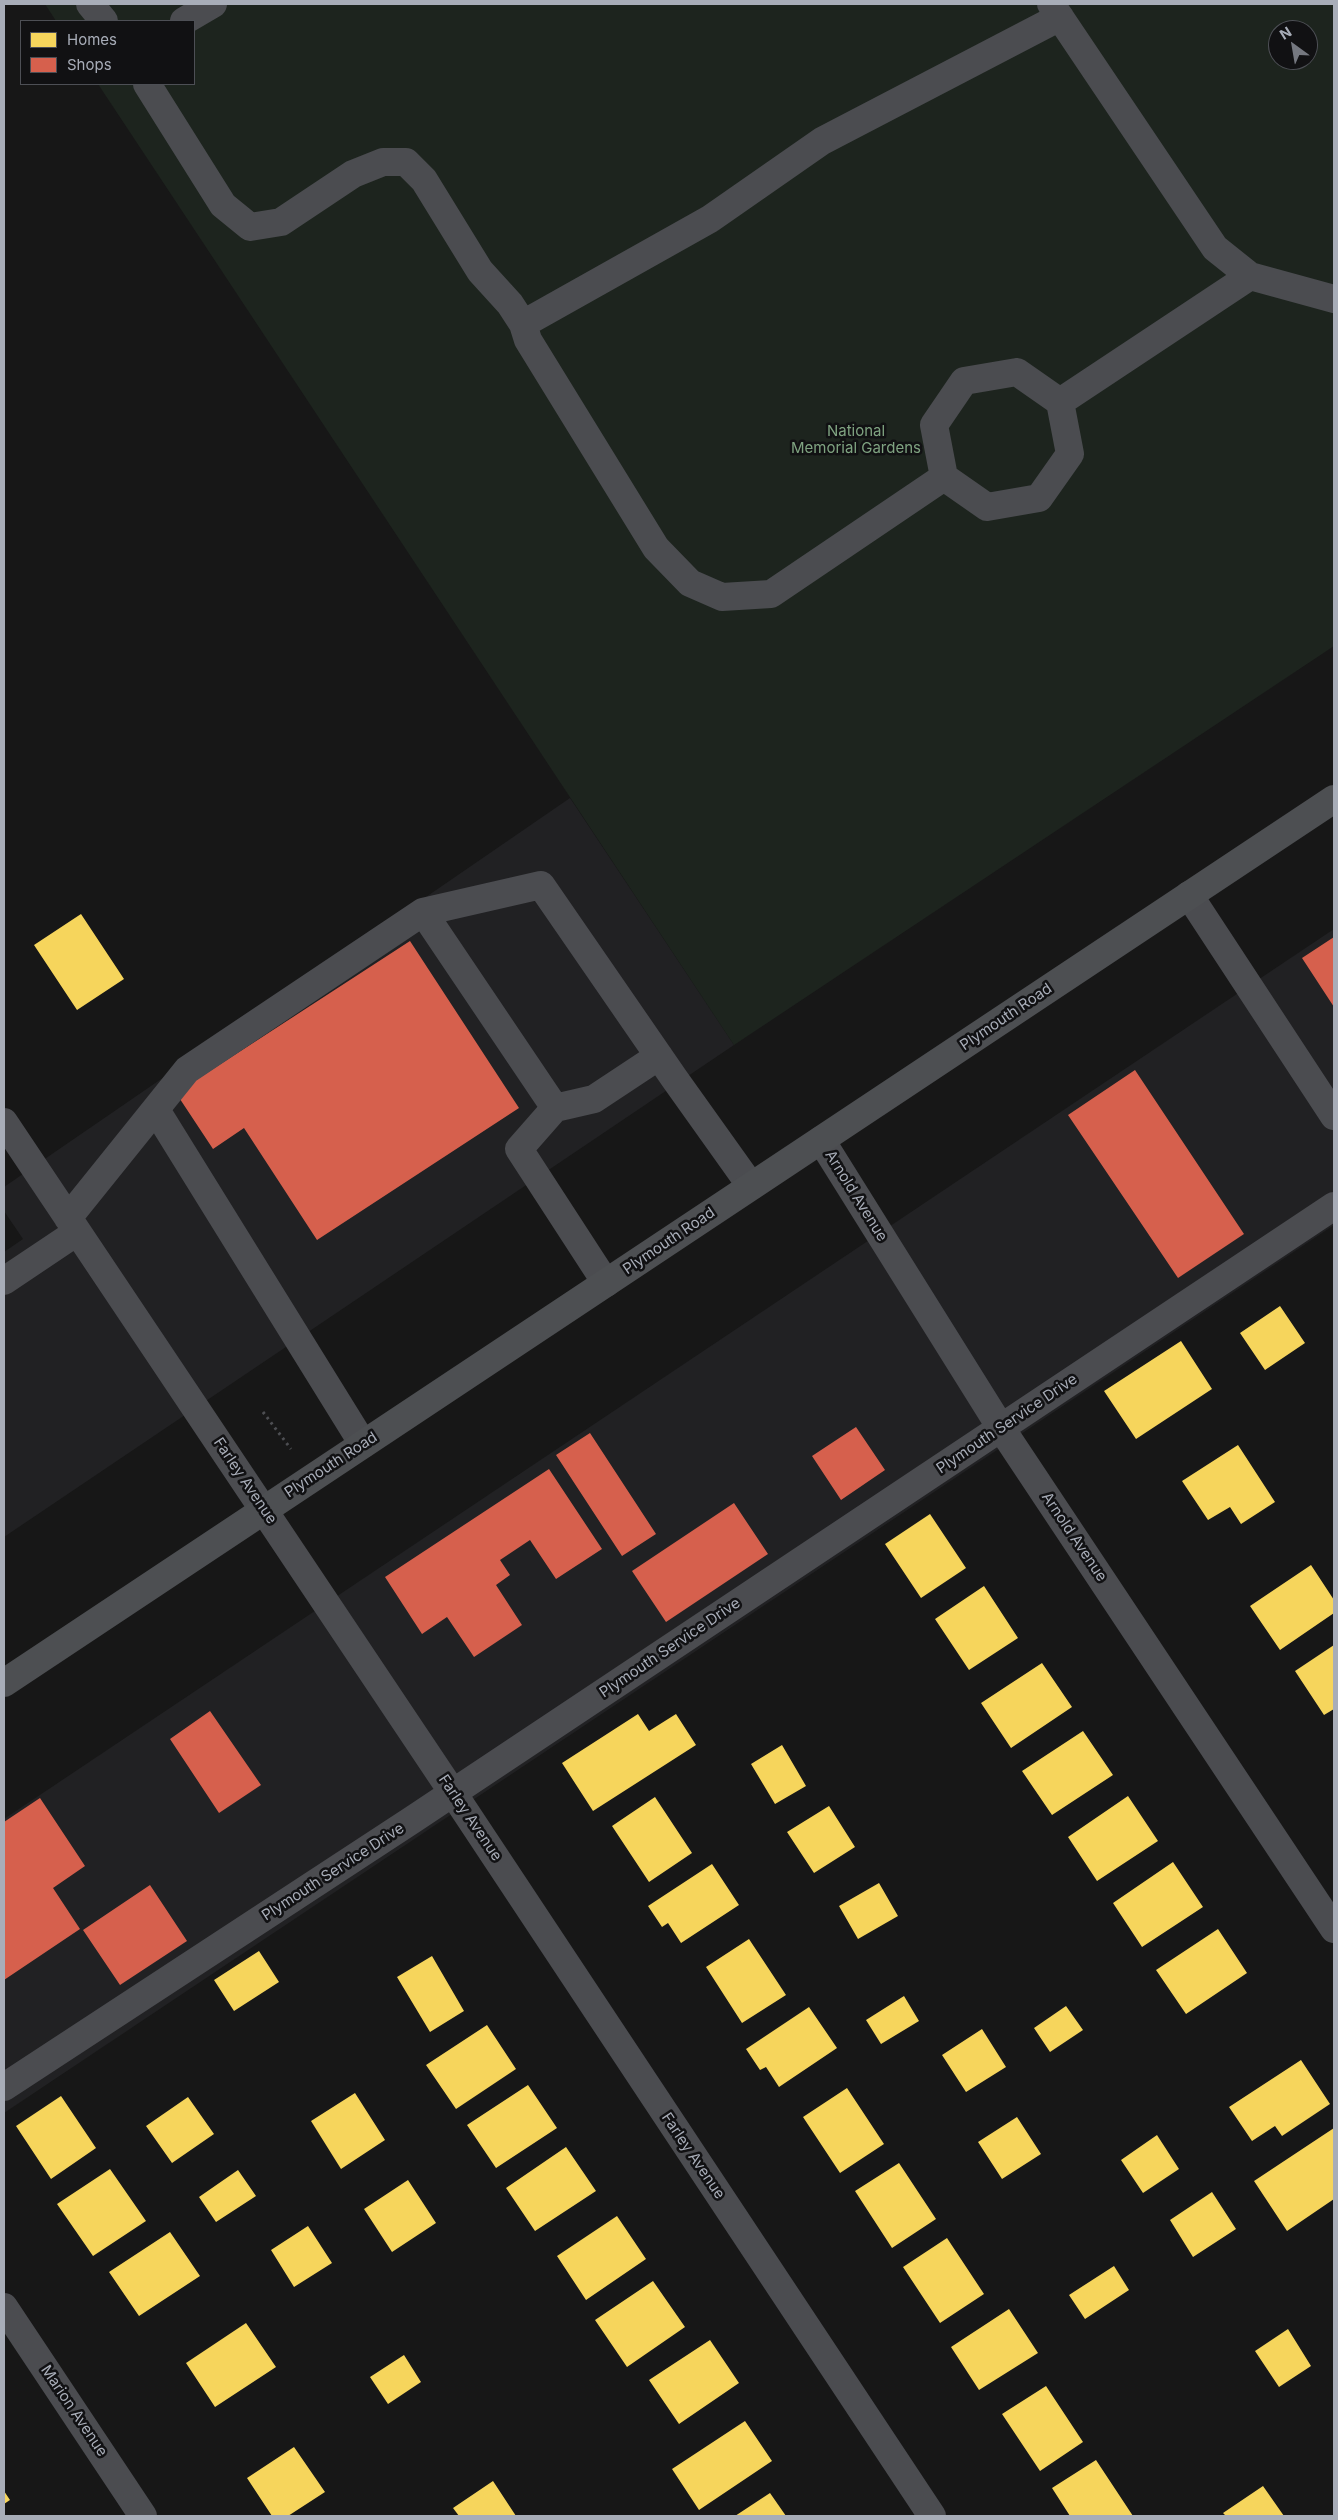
<!DOCTYPE html>
<style>
body{margin:0}
#map{position:relative;width:1338px;height:2520px;overflow:hidden;background:#171717;font-family:Inter,sans-serif}
canvas{display:block}
.frame{position:absolute;inset:0;border:5px solid #a8adb8;pointer-events:none}
.legend{position:absolute;left:20px;top:20px;width:175px;height:65px;box-sizing:border-box;background:#111113;border:1px solid #4d4f55;margin:0;padding:6px 9px;list-style:none;font-size:15px;color:#a8adb8}
.legend li{display:flex;align-items:center;gap:10px;height:25px}
.legend b{width:25px;border:1px solid #4d4f55}
.north{position:absolute;left:1268px;top:20px;width:50px;height:50px;box-sizing:border-box;background:#111113;border:1px solid #4d4f55;border-radius:50%;rotate:328deg;font-size:14px;font-weight:700;line-height:20px;text-align:center;color:#a8adb8}
.north::after{content:'';display:block;margin:auto;width:18px;height:22px;background:#757880;clip-path:polygon(50% 0,100% 100%,50% 72%,0 100%)}
</style>
<div id="map">
<canvas width="1338" height="2520"></canvas>
<div class="frame"></div>
<ul class="legend">
<li><b style="height:14px;background:#f6d55c"></b>Homes</li>
<li><b style="height:14px;background:#d6604d"></b>Shops</li>
</ul>
<div class="north">N</div>
</div>
<script>
const ctx = document.querySelector('canvas').getContext('2d');
ctx.lineJoin = 'round';
function fill(path, color) { ctx.fillStyle = color; ctx.fill(path, 'evenodd'); }
const poly = rows => new Path2D(rows.map(r => 'M' + r).join(''));
function stroke(path, color, width, dash) { ctx.strokeStyle = color; ctx.lineWidth = width; ctx.lineCap = dash ? 'butt' : 'round'; ctx.setLineDash(dash || []); ctx.stroke(path); }
function write(font, color, halo, rows, align = 'center') {
  ctx.font = font + ' Inter,sans-serif'; ctx.lineWidth = 5; ctx.setLineDash([]); ctx.textBaseline = 'middle'; ctx.strokeStyle = halo; ctx.fillStyle = color; for (const [text, x, y, turn = 0] of rows) {
    ctx.save(); ctx.translate(x, y); ctx.rotate((+turn || 0) * Math.PI / 180); ctx.textAlign = isNaN(turn) ? turn : align; if (halo) ctx.strokeText(text, 0, 0); ctx.fillText(text, 0, 0); ctx.restore();
  }
}
const built = poly([
 [570,798,734,1045,4,1537,4,1252,23,1239,4,1211,4,1187],
 [1334,929,1334,1225,4,2113,4,1819]
]);
const green = poly([
 [45,4,1334,4,1334,646,734,1045,98,84,194,84,194,21,56,21],
 [1278,30,1308,30,1308,60,1278,60]
]);
const homes = poly([
 [81,914,124,979,77,1010,34,945],
 [1280,1306,1305,1343,1265,1370,1240,1333],
 [1181,1341,1212,1389,1136,1439,1104,1391],
 [1238,1445,1275,1502,1241,1524,1230,1507,1208,1520,1182,1481],
 [930,1514,966,1568,921,1598,885,1544],
 [1311,1565,1334,1600,1334,1613,1280,1650,1250,1606],
 [984,1586,1018,1638,969,1670,935,1619],
 [1334,1645,1334,1709,1324,1715,1295,1671],
 [1042,1663,1072,1707,1011,1748,981,1703],
 [638,1714,649,1731,676,1714,696,1745,593,1811,562,1763],
 [1083,1731,1113,1775,1052,1815,1022,1771],
 [782,1745,806,1786,775,1804,751,1764],
 [1128,1796,1158,1841,1097,1881,1068,1837],
 [655,1797,692,1853,649,1882,612,1826],
 [829,1806,855,1847,814,1873,787,1832],
 [1173,1862,1203,1907,1142,1947,1113,1903],
 [712,1864,739,1905,681,1943,668,1923,662,1927,648,1906],
 [879,1883,898,1916,858,1939,839,1906],
 [1218,1929,1247,1973,1186,2014,1156,1970],
 [749,1939,786,1995,742,2023,706,1967],
 [259,1951,279,1982,234,2011,214,1980],
 [432,1956,464,2011,430,2032,397,1977],
 [904,1996,919,2021,881,2044,866,2020],
 [1066,2006,1083,2030,1050,2052,1034,2028],
 [809,2007,837,2048,779,2087,766,2067,760,2070,746,2049],
 [487,2025,516,2069,456,2109,426,2065],
 [982,2029,1006,2067,966,2092,942,2055],
 [1301,2060,1330,2104,1282,2136,1275,2126,1252,2141,1229,2107],
 [528,2085,557,2128,496,2168,467,2125],
 [847,2088,884,2144,840,2173,803,2117],
 [355,2093,385,2140,341,2169,311,2121],
 [61,2096,96,2148,51,2179,16,2126],
 [188,2097,214,2134,172,2163,146,2126],
 [1017,2117,1041,2154,1002,2179,978,2142],
 [1334,2128,1334,2199,1287,2231,1254,2181],
 [1157,2135,1179,2169,1143,2193,1121,2160],
 [566,2147,596,2191,535,2231,506,2188],
 [899,2163,936,2219,892,2248,855,2191],
 [110,2169,146,2221,93,2256,57,2204],
 [238,2170,256,2196,216,2222,199,2197],
 [408,2180,436,2223,392,2252,364,2209],
 [1212,2192,1236,2229,1193,2257,1170,2220],
 [617,2216,646,2259,586,2300,557,2256],
 [308,2226,332,2263,294,2287,271,2250],
 [170,2232,200,2276,139,2316,109,2272],
 [947,2238,984,2294,940,2323,903,2267],
 [1114,2266,1129,2290,1085,2319,1069,2295],
 [653,2281,685,2327,627,2367,595,2320],
 [1009,2309,1038,2353,979,2390,951,2347],
 [246,2323,276,2367,215,2407,186,2363],
 [1288,2329,1311,2366,1279,2387,1255,2351],
 [710,2340,739,2383,679,2424,649,2380],
 [404,2355,421,2382,388,2404,370,2377],
 [1046,2386,1083,2442,1040,2471,1002,2414],
 [745,2421,772,2461,699,2510,672,2469],
 [294,2447,325,2492,288,2516,272,2516,247,2478],
 [1096,2460,1133,2516,1070,2516,1052,2488],
 [493,2481,516,2516,459,2516,453,2508],
 [1263,2486,1284,2516,1226,2516,1223,2513],
 [4,2491,10,2500,4,2504],
 [770,2493,786,2516,735,2516]
]);
const shops = poly([
 [1334,937,1334,1007,1302,958],
 [410,941,519,1108,317,1240,244,1128,213,1149,176,1093],
 [1135,1070,1244,1234,1178,1278,1068,1115],
 [856,1427,885,1470,841,1500,812,1456],
 [590,1433,656,1534,622,1556,556,1455],
 [549,1469,602,1549,556,1579,530,1540,500,1560,510,1575,496,1585,522,1625,474,1657,447,1617,422,1634,385,1577],
 [734,1503,768,1554,666,1622,632,1571],
 [210,1711,261,1785,219,1813,170,1739],
 [40,1798,85,1866,53,1888,80,1929,4,1980,4,1822],
 [150,1885,187,1941,120,1985,83,1930]
]);
const path = poly([
 [263,1412,291,1449]
]);
const minor = poly([
 [90,4,104,21],
 [1051,4,1215,248,1250,276,1334,299],
 [184,21,213,4],
 [147,84,223,205,250,227,281,222,353,174,383,162,406,162,424,180,480,271,510,304,523,324],
 [1017,372,1060,402,1070,454,1039,498,987,507,944,477,934,425,964,381,1017,372],
 [1060,402,1250,276],
 [944,477,771,594,722,597,690,583,656,548,528,340,523,324,710,219,822,141,1060,17],
 [1189,895,1334,1116],
 [423,912,555,1108],
 [156,1110,363,1444],
 [4,1122,453,1793,932,2516],
 [821,1140,1001,1428,1334,1929],
 [68,1218,187,1070,423,912,541,885,674,1078,751,1186],
 [4,1281,77,1232],
 [606,1283,519,1149,555,1108,594,1099,659,1056],
 [4,2087,412,1820,1334,1206],
 [4,2307,143,2516]
]);
const major = poly([
 [4,1683,1334,799]
]);
const parkNames = [
 ["National",856,431],
 ["Memorial Gardens",856,448]
];
const streetNames = [
 ["Plymouth Road",1006,1017,-34],
 ["Arnold Avenue",856,1196,58],
 ["Plymouth Road",669,1241,-34],
 ["Plymouth Service Drive",1007,1424,-34],
 ["Plymouth Road",331,1465,-33],
 ["Farley Avenue",245,1481,56],
 ["Arnold Avenue",1074,1537,56],
 ["Plymouth Service Drive",670,1648,-34],
 ["Farley Avenue",470,1818,56],
 ["Plymouth Service Drive",333,1872,-33],
 ["Farley Avenue",693,2156,56],
 ["Marion Avenue",74,2411,56]
];
fill(built, '#212123');
fill(green, '#1d241e');
fill(homes, '#f6d55c');
fill(shops, '#d6604d');
stroke(path, '#4d4e52', 3, [2.5, 4]);
stroke(minor, '#4b4c50', 28);
stroke(major, '#4d4f52', 28);
write('15px', '#7fa381', '#111113', parkNames);
write('15px', '#a8adb8', '#111113', streetNames);
</script>
